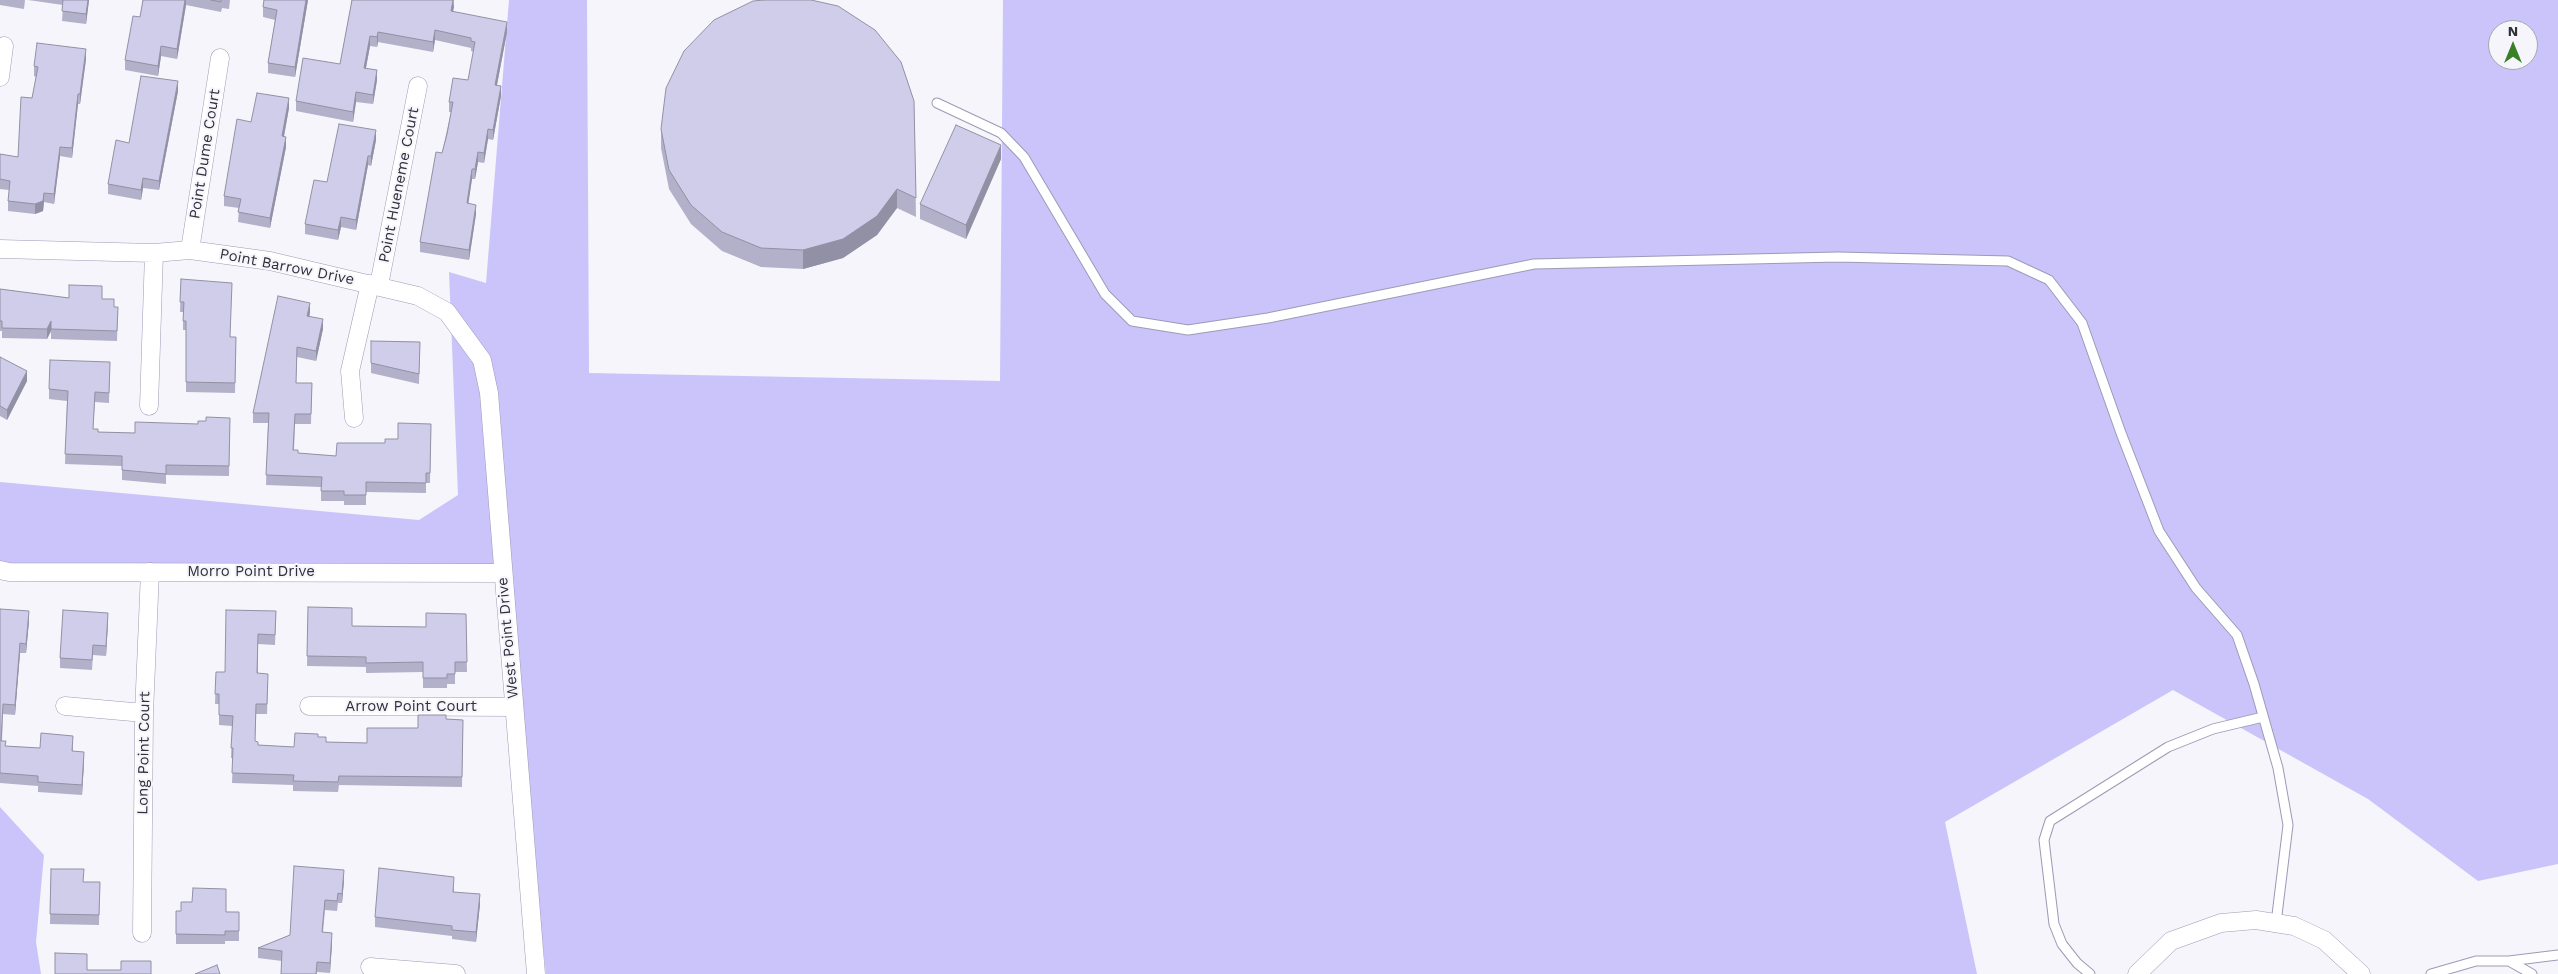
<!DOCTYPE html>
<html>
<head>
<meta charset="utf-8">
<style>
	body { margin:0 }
	#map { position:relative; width:2558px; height:974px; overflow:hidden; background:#f5f5fb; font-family:"Work Sans",sans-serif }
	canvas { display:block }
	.north { position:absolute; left:2488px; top:20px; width:50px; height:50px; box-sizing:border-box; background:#f5f5fb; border:1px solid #a6a6ae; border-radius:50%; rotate:0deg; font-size:14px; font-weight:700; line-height:20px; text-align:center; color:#302f3a }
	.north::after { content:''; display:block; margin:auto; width:18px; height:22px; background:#388127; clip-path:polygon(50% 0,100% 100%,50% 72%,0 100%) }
</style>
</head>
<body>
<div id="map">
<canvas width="2558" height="974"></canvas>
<div class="north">N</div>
</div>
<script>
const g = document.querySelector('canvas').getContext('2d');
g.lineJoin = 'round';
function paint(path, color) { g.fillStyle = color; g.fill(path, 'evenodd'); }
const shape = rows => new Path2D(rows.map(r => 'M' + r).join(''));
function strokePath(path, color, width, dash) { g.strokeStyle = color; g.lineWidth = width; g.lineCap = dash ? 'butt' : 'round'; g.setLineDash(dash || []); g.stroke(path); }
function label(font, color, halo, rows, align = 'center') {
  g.font = font + ' "Work Sans",sans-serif'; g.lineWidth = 4; g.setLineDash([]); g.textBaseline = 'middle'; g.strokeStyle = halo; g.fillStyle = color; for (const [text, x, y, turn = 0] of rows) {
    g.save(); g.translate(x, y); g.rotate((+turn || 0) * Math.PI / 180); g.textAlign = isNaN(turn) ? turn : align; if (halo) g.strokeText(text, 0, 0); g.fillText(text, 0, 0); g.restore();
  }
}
const green = shape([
	[509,0,587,0,589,373,1000,381,1003,0,2558,0,2558,864,2478,881,2368,799,2173,690,1945,822,1977,974,546,974,502,573,0,572,0,482,419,520,458,495,449,272,486,283],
	[2498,30,2528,30,2528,60,2498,60],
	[0,807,44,855,36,942,41,974,0,974]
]);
const service = shape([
	[937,103,1001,133,1024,157,1105,294,1132,321,1188,330,1268,318,1534,264,1838,257,2008,261,2049,280,2082,323,2121,433,2159,531,2196,588,2237,635,2254,684,2278,768,2288,825,2276,923],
	[2509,961,2558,955],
	[2090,974,2077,963,2062,944,2054,924,2044,840,2050,821,2168,747,2213,729,2263,717],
	[2431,974,2476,961,2509,961,2532,974]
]);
const minor = shape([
	[0,77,4,46],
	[0,249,154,253,190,250,270,261,418,296,447,312,482,360,489,393,536,974],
	[190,250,220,58],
	[379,285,418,86],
	[149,406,154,253],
	[354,418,350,371,370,284],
	[0,570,9,572,502,573],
	[65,706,144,713],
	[309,706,514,707],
	[142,933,144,713,150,572],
	[370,967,456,974],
	[2137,974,2171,941,2221,923,2256,920,2294,926,2324,940,2361,974]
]);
const wall = shape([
	[0,0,25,0,24,9,0,5],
	[28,0,89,0,86,24,62,21,63,5],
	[143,0,230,0,229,9,222,8,221,12,186,5,177,59,161,56,158,76,125,70,125,60,140,17],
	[308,0,295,77,268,73,268,63,275,20,263,17,263,7],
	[352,0,454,0,453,11,507,32,497,85,501,96,493,140,488,139,484,163,478,162,475,179,472,179,468,203,476,214,469,260,420,252,420,242,442,153,451,112,449,112,449,102,468,80,474,52,471,51,471,48,435,40,433,52,378,42,377,47,370,46,366,68,377,80,373,104,356,102,353,122,296,111,296,101,340,64],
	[86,59,80,104,78,104,72,158,60,156,54,204,44,202,43,211,35,214,8,211,8,201,9,190,0,189,0,154,18,157,32,98,36,77,34,76,34,66],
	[178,91,159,190,143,188,141,200,108,194,108,184,129,143],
	[914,101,916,217,897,208,877,235,843,258,803,269,761,267,722,251,691,224,669,189,661,148,661,129],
	[289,108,284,137,286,147,270,228,238,222,239,208,224,206,224,196,251,122],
	[376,140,371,166,368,165,356,230,341,227,338,240,305,234,305,224,327,182],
	[1001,159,966,239,920,219,920,204],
	[181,279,231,337,236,337,235,393,186,392,186,330,183,330,183,312,180,312],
	[0,289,69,298,102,299,114,307,118,307,117,341,51,339,51,331,47,339,2,338,2,331,0,331],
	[310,313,309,316,323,329,316,361,297,357,296,383,312,383,311,424,295,424,294,450,298,453,336,456,385,443,398,439,431,424,430,483,426,483,426,493,366,492,366,505,344,505,344,501,321,501,321,487,266,485,268,423,253,423,253,413],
	[371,341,420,342,419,384,371,373],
	[0,357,27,381,7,420,0,416],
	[110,362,109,403,95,402,93,429,98,432,135,433,198,424,206,421,230,418,229,476,166,475,166,484,122,480,122,466,65,464,67,401,49,399,49,389],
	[308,607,352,626,426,627,466,614,467,672,455,672,455,684,447,684,447,688,423,688,423,672,366,673,366,667,307,666],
	[0,609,29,621,26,653,20,653,15,715,3,714,2,741,6,746,40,748,73,746,73,752,84,762,82,795,38,792,38,786,0,783],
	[276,611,275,645,258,644,258,673,268,683,267,714,256,714,255,741,258,745,294,747,318,737,326,742,367,743,418,728,446,719,463,720,462,787,339,785,338,792,293,791,293,785,232,783,233,758,231,758,232,726,219,725,219,704,215,704,216,672,225,672],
	[108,622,106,656,93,655,92,670,60,668,60,658],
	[51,869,83,882,100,882,99,925,50,924],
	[344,880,342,903,338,903,337,911,325,910,323,932,332,943,330,973,317,972,317,974,281,974,282,961,258,958,258,948,290,935],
	[454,887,454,892,480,904,476,942,452,939,452,936,375,927,375,917],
	[176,911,239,912,239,941,225,941,225,944,176,944]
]);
const shadedWall = shape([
	[88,0,89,0,86,24,86,14],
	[185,0,186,0,186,5,177,59,177,49],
	[306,0,308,0,295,77,295,67],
	[453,0,454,7,451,21,451,11],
	[507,22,507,32,495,95,495,85],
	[435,30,435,40,433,52,433,42],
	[378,32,378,42,377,47,377,37],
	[370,36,370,46,364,78,364,68],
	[161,46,161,56,158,76,158,66],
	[86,49,86,59,80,104,80,94],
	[377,70,377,80,373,104,373,95],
	[178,81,178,91,159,190,159,181],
	[501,86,501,96,493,140,493,130],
	[356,92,356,102,353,122,353,112],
	[78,94,78,104,72,158,72,148],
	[289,98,289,108,282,146,282,136],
	[488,129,488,139,484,163,484,153],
	[376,130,376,140,371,166,371,156],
	[286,137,286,147,270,228,270,218],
	[1001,145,1001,159,966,239,966,225],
	[60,147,60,156,54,204,54,194],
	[478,152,478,162,475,179,475,169],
	[368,156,368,165,356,230,356,220],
	[472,169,472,179,467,213,467,203],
	[143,178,143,188,141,200,141,190],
	[897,189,897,208,877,235,843,258,803,269,803,250],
	[44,193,44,202,43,211,35,214,35,204],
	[476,205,476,214,469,260,469,250],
	[341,217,341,227,338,240,338,230],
	[310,303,310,313,307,326,307,316],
	[323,319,323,329,316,361,316,351],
	[51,321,51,331,47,339,47,329],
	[27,371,27,381,7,420,7,410],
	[29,611,29,621,26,653,26,644],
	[108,613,108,622,106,656,106,646],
	[20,643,20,653,15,715,15,705],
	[84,752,84,762,82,795,82,785],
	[344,870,344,880,342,903,342,894],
	[480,894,480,904,476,942,476,932],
	[332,933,332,943,330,973,330,963]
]);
const building = shape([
	[63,0,88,0,86,14,62,11,63,0],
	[143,0,185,0,177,49,161,46,158,66,125,60,133,16,140,17,143,0],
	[211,0,221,0,221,2,211,0],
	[264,0,306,0,295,67,268,63,277,10,263,7,264,0],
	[352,0,453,0,451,11,507,22,495,85,501,86,493,130,488,129,484,153,478,152,475,169,472,169,467,203,476,205,469,250,420,242,436,152,442,153,447,134,453,102,449,102,453,78,468,80,475,42,471,41,471,38,435,30,433,42,378,32,377,37,370,36,364,68,377,70,373,95,356,92,353,112,296,101,303,58,340,64,352,0],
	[764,0,811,0,838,6,875,30,901,62,914,101,916,198,897,189,877,216,843,239,803,250,761,248,722,232,691,205,669,170,661,129,666,88,684,51,714,20,753,1,764,0],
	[37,43,86,49,80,94,78,94,72,148,60,147,54,194,44,193,43,201,35,204,8,201,10,181,0,179,0,154,18,157,21,97,32,98,38,67,34,66,37,43],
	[141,76,178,81,159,181,143,178,141,190,108,184,116,140,129,143,141,76],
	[257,93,289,98,282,136,286,137,270,218,238,212,241,199,224,196,237,119,251,122,257,93],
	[339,124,376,130,371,156,368,156,356,220,341,217,338,230,305,224,314,180,327,182,339,124],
	[956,125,1001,145,966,225,920,204,956,125],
	[181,279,232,283,230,337,236,337,235,383,186,382,186,321,183,321,184,302,180,302,181,279],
	[69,285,102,286,102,299,114,299,114,307,118,307,117,331,51,329,51,321,47,329,2,328,2,321,0,321,0,289,69,298,69,285],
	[278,296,310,303,307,316,323,319,316,351,297,347,296,383,312,383,311,414,295,414,293,450,298,450,298,453,336,456,337,443,385,443,385,439,398,439,398,423,431,424,430,473,426,473,426,483,366,482,366,495,344,495,344,491,321,491,322,477,266,475,269,413,253,413,278,296],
	[371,341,420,342,419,374,371,363,371,341],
	[0,357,27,371,7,410,0,406,0,357],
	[50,360,110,362,109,393,95,392,93,429,98,429,98,432,135,433,135,422,198,424,198,421,206,421,206,417,230,418,229,466,166,465,166,474,122,470,122,456,65,454,68,391,49,389,50,360],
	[308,607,352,608,352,626,426,627,426,613,466,614,467,662,455,662,455,674,447,674,447,678,423,678,423,662,366,663,366,657,307,656,308,607],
	[0,609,29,611,26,644,20,643,15,705,3,704,1,741,6,741,5,746,40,748,41,733,73,736,72,751,84,752,82,785,38,782,38,776,0,773,0,609],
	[63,610,108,613,106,646,93,645,92,660,60,658,63,610],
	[226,610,276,611,275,635,258,634,257,673,268,674,267,704,256,704,255,741,258,742,258,745,294,747,295,733,318,734,318,737,326,737,326,742,367,743,367,728,418,728,418,715,446,715,446,719,463,720,462,777,339,776,338,782,293,781,294,775,232,773,233,748,231,748,233,716,219,715,219,694,215,694,216,672,225,672,226,610],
	[294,866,344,870,342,894,338,893,337,901,325,900,322,932,332,933,330,963,317,962,316,974,281,974,282,951,258,948,290,935,294,866],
	[379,868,454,877,453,892,480,894,476,932,452,930,452,926,375,917,379,868],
	[51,869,84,869,83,882,100,882,99,915,50,914,51,869],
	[193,888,226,889,226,912,239,912,239,931,225,931,225,935,176,934,176,911,181,911,181,902,192,902,193,888],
	[55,953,87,954,87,970,121,970,121,961,151,961,151,974,55,974,55,953],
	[217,965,220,974,195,974,217,965]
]);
const streetNames = [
	["Point Dume Court",205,154,-81],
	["Point Hueneme Court",399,185,-79],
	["Point Barrow Drive",287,267,11],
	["Morro Point Drive",251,572],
	["West Point Drive",508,638,-95],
	["Arrow Point Court",411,707],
	["Long Point Court",144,753,-89]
];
paint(green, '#cac4fa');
strokePath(service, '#9d9ab6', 11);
strokePath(minor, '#9d9ab6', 19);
strokePath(service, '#fff', 9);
strokePath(minor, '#fff', 18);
paint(wall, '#b3b0ca');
paint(shadedWall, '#9290a4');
paint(building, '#d0cdeb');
strokePath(building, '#9290a4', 1);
label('15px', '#302f3a', '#f5f5fb', streetNames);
</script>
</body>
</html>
